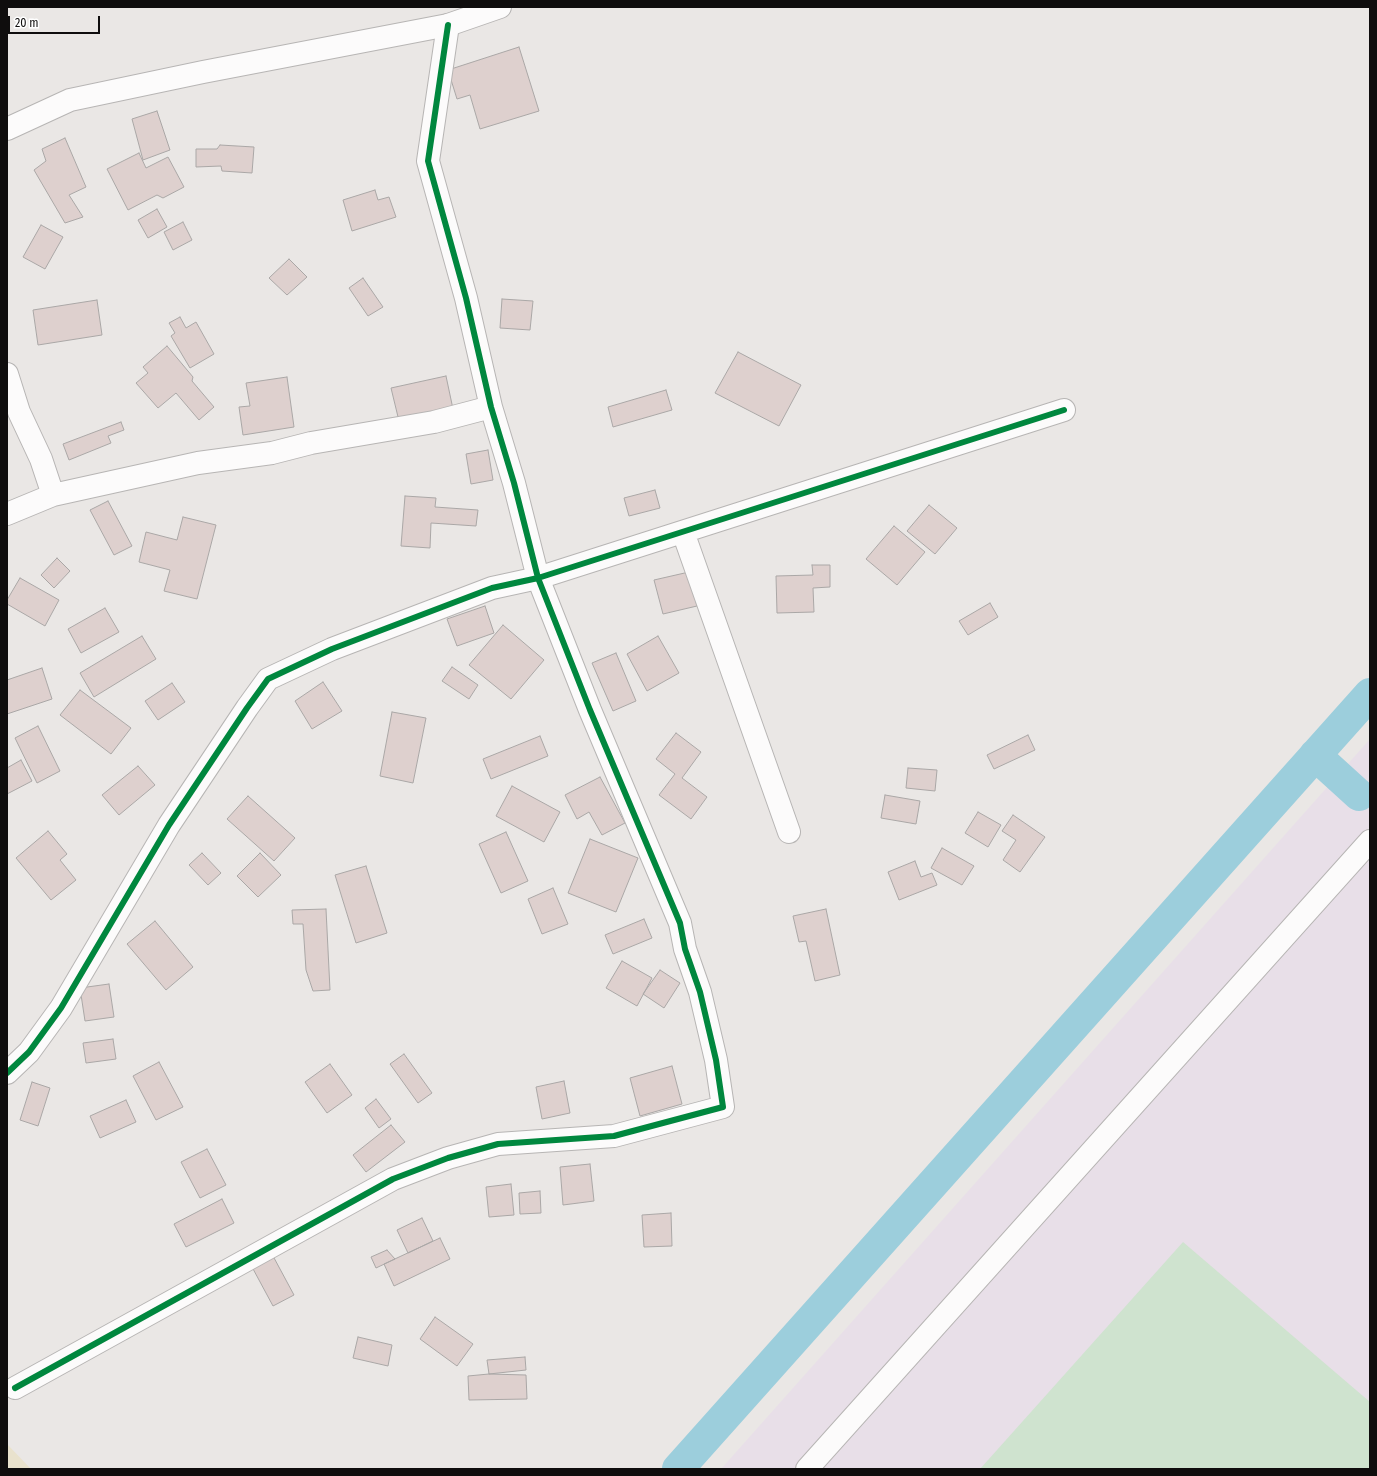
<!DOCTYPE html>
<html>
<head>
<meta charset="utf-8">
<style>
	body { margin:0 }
	#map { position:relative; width:1377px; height:1476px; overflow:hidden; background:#eae7e5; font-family:"Fira Sans Condensed",sans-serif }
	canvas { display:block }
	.frame { position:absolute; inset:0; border:8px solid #0f0d0d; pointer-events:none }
	.scale { position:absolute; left:8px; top:16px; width:92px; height:18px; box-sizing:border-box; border:2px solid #0f0d0d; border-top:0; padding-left:5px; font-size:12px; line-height:14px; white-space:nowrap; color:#0f0d0d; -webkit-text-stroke:3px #fff; paint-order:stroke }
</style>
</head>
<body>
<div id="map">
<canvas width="1377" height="1476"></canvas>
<div class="frame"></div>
<div class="scale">20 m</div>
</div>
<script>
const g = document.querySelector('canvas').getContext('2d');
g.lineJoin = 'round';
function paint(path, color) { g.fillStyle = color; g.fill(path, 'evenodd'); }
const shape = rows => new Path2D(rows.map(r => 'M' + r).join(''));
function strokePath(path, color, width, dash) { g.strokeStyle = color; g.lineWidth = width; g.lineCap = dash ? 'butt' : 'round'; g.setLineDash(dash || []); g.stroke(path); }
const industrial = shape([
	[1370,739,1370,1469,721,1469]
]);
const green = shape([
	[1183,1242,1370,1402,1370,1469,980,1469]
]);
const sand = shape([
	[7,1444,31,1469,7,1469]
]);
const canal = shape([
	[1315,755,1359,795],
	[678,1469,1370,694]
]);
const building = shape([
	[519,47,539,111,480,129,470,95,457,99,448,70,519,47],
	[157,111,170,150,143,160,132,119,157,111],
	[65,138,86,187,69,195,83,217,65,223,34,170,46,161,42,149,65,138],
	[220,145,254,147,252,173,222,171,221,166,196,167,196,149,217,149,220,145],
	[139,153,146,168,168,157,184,187,163,198,157,195,128,210,107,169,139,153],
	[375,190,378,200,389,197,396,217,352,231,343,200,375,190],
	[157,209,167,227,148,238,138,220,157,209],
	[183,222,192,240,173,250,164,232,183,222],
	[41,225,63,237,45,269,23,257,41,225],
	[289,259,307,277,287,295,269,278,289,259],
	[363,278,383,307,368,316,349,288,363,278],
	[502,299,533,301,530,330,500,328,502,299],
	[97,300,102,335,38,345,33,310,97,300],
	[180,317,186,328,196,322,214,354,190,368,171,336,175,333,169,323,180,317],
	[167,346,193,377,192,381,214,407,199,420,176,393,158,408,136,383,148,373,143,367,167,346],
	[738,352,801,385,779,426,715,393,738,352],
	[446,376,453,409,399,421,391,388,446,376],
	[287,377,294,427,243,435,239,407,250,406,246,383,287,377],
	[666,390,672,410,613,427,608,407,666,390],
	[121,422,124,430,108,436,111,443,69,460,63,444,121,422],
	[488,450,493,480,471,484,466,454,488,450],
	[655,490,660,508,629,516,624,498,655,490],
	[405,496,436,498,435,507,478,510,476,526,431,523,430,548,401,546,405,496],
	[108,501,132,546,114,555,90,510,108,501],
	[929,505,957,528,935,554,907,531,929,505],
	[183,517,216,525,197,599,164,591,170,570,139,562,146,532,177,540,183,517],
	[894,526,925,552,897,585,866,559,894,526],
	[57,558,70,571,54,588,41,575,57,558],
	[812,565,830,565,830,587,813,588,814,612,777,613,776,576,813,575,812,565],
	[689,572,697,606,663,614,654,580,689,572],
	[20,578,59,600,45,626,7,604,7,600,20,578],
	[990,603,998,617,968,635,959,621,990,603],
	[485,606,494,633,457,646,447,619,485,606],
	[105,608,119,632,81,653,68,629,105,608],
	[503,625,544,660,511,699,469,665,503,625],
	[142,636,156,659,94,697,80,673,142,636],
	[658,636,679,673,647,691,627,654,658,636],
	[616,653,636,701,613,711,592,663,616,653],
	[452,667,478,685,469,699,442,681,452,667],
	[42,668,52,699,7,714,7,680,42,668],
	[323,682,342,711,312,729,295,701,323,682],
	[172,683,185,702,158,720,145,701,172,683],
	[80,690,131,728,111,754,60,715,80,690],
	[392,712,426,718,413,783,380,776,392,712],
	[38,726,60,771,37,783,15,738,38,726],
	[676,733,701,752,682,778,707,797,691,819,659,795,675,774,656,759,676,733],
	[1028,735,1035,750,994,769,987,755,1028,735],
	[540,736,548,756,491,779,483,759,540,736],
	[21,760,32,781,7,794,7,768,21,760],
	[138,766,155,785,119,815,102,795,138,766],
	[908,768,937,770,935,791,906,788,908,768],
	[600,777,625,823,602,835,589,812,577,819,565,795,600,777],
	[512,786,560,812,544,842,496,816,512,786],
	[885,795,920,801,916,824,881,818,885,795],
	[248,796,295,838,274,861,227,819,248,796],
	[978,812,1001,825,988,847,965,833,978,812],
	[1013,815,1045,837,1020,872,1003,860,1016,840,1002,831,1013,815],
	[48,831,67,854,60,860,76,880,51,900,16,858,48,831],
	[506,832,528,881,501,893,479,844,506,832],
	[590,839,638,858,616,912,568,893,590,839],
	[942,848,974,866,962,885,931,868,942,848],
	[202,853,221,873,208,885,189,865,202,853],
	[260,853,281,875,258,897,237,876,260,853],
	[915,861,921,877,932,873,937,885,899,900,888,872,915,861],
	[366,866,387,933,356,943,335,875,366,866],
	[553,888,568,924,542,934,528,899,553,888],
	[326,909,330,990,313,991,306,970,303,924,293,924,292,910,326,909],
	[826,909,840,975,815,981,806,941,799,942,793,916,826,909],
	[644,919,652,938,613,954,605,935,644,919],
	[155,921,193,967,166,990,127,944,155,921],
	[622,961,652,978,637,1006,606,988,622,961],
	[660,970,680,983,664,1008,643,994,660,970],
	[109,984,114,1017,85,1021,80,988,109,984],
	[113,1039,116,1059,86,1063,83,1043,113,1039],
	[404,1054,432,1093,418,1103,390,1064,404,1054],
	[159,1062,183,1107,156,1120,133,1076,159,1062],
	[330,1064,352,1095,327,1113,305,1082,330,1064],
	[672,1066,682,1104,640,1116,630,1078,672,1066],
	[564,1081,570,1113,542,1119,536,1087,564,1081],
	[32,1082,50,1088,38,1126,20,1120,32,1082],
	[376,1099,391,1119,379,1128,365,1108,376,1099],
	[126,1100,136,1122,100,1138,90,1116,126,1100],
	[391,1125,405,1142,366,1172,353,1155,391,1125],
	[207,1149,226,1185,200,1198,181,1162,207,1149],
	[590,1164,594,1201,563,1205,560,1167,590,1164],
	[511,1184,514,1215,489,1217,486,1187,511,1184],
	[540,1191,541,1213,520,1214,519,1193,540,1191],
	[222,1199,234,1223,186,1247,174,1224,222,1199],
	[671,1213,672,1246,644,1247,642,1215,671,1213],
	[422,1218,433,1241,408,1253,397,1230,422,1218],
	[440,1238,450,1259,394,1286,384,1264,440,1238],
	[387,1250,395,1259,376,1268,371,1257,387,1250],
	[273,1256,294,1295,273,1306,252,1267,273,1256],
	[435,1317,473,1344,457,1366,420,1339,435,1317],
	[358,1337,392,1345,388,1366,353,1358,358,1337],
	[525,1357,526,1370,489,1374,487,1360,525,1357],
	[489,1374,526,1375,527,1399,469,1400,468,1376,489,1374]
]);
const street = shape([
	[7,374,19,412,41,459,53,495],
	[7,514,53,495,198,463,272,453,311,443,434,422,491,407],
	[683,532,789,832],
	[7,1073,29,1052,61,1008,169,825,247,708,268,679,332,649,492,588,538,578,1064,410],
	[15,1388,393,1179,448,1158,498,1144,614,1136,723,1107,716,1060,700,992,685,949,680,923,590,710,538,578,514,483,491,407,466,298,428,161,448,25],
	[807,1469,1370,841]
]);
const secondary = shape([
	[7,129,70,100,203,72,448,25,500,7]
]);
const cycleway = shape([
	[7,1073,29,1052,61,1008,169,825,247,708,268,679,332,649,492,588,538,578,1064,410],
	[15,1388,393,1179,448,1158,498,1144,614,1136,723,1107,716,1060,700,992,685,949,680,923,590,710,538,578,514,483,491,407,466,298,428,161,448,25]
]);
paint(industrial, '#e8dfe8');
paint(green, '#cfe3cf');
paint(sand, '#e9e2cd');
strokePath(canal, '#9ccedc', 32);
paint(building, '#ded0ce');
strokePath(building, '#aaa7a6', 1);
strokePath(street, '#b7b5b4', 24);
strokePath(secondary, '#b7b5b4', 24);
strokePath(street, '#fcfbfb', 22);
strokePath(secondary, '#fcfbfb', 22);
strokePath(cycleway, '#00873e', 6);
</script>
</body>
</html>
